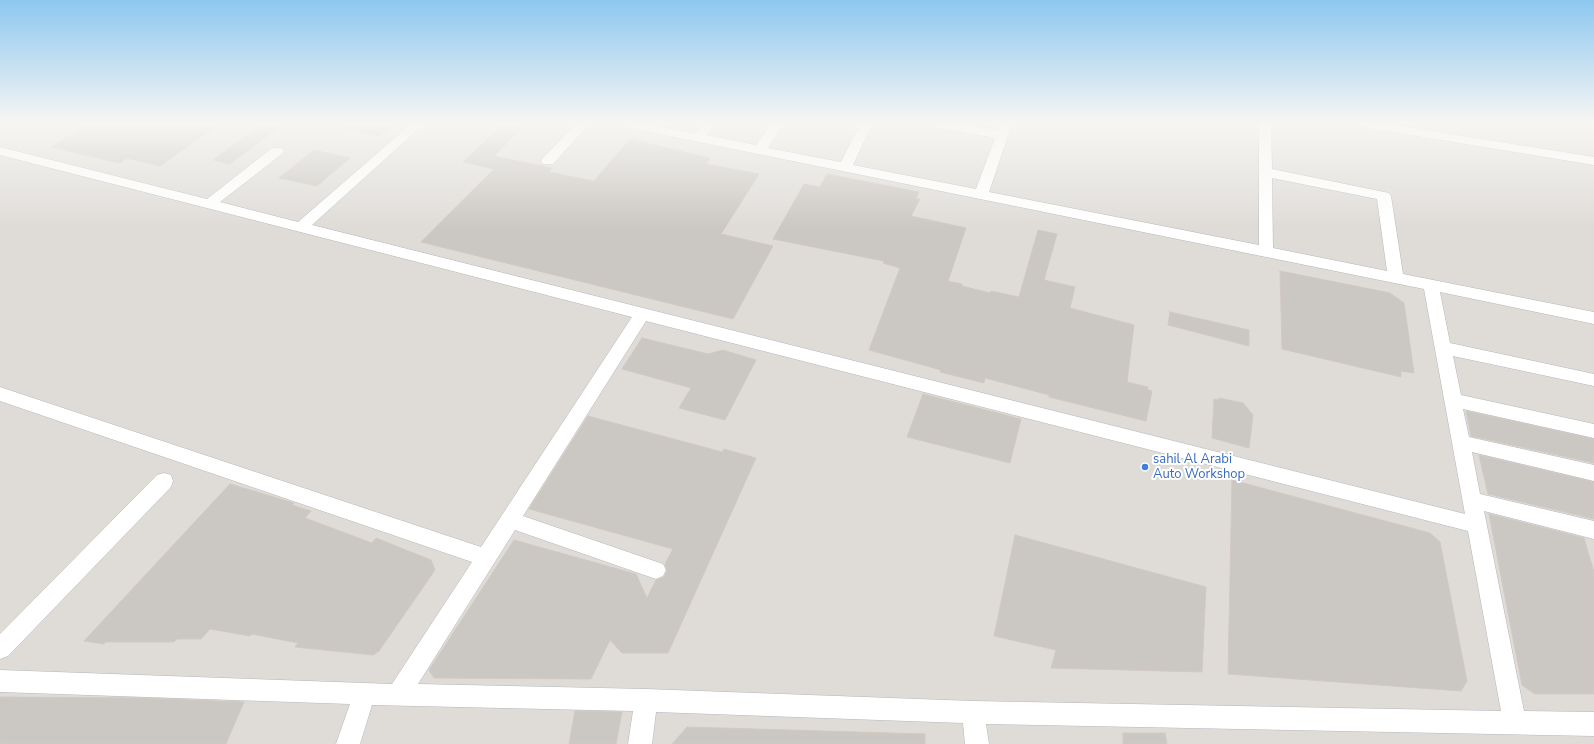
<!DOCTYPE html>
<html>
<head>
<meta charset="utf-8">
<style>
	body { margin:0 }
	canvas { display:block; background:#eeeae4 }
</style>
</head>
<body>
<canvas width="1594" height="744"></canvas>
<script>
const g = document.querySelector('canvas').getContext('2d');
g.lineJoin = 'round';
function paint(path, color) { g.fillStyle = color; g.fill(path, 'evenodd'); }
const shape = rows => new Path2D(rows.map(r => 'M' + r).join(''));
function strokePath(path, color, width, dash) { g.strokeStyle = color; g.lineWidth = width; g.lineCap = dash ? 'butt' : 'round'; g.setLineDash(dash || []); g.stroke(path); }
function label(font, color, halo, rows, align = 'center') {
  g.font = font + ' "Nunito Sans",sans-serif'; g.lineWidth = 4; g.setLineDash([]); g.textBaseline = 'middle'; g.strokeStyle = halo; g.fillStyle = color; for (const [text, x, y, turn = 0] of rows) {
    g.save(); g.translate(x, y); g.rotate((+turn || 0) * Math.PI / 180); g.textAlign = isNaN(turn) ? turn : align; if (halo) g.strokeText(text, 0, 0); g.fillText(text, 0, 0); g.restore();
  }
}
const industrial = shape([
	[0,124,1594,124,1594,744,0,744]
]);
const building = shape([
	[88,124,219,124,160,166,127,158,119,163,51,147,88,124],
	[262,124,283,124,230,164,213,160,262,124],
	[346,124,393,124,379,136,346,129,346,124],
	[503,124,526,124,494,156,552,168,549,172,594,181,630,139,710,158,706,164,759,174,721,234,773,246,733,319,421,242,494,169,463,162,503,124],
	[314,150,350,158,317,186,279,178,314,150],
	[827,174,919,192,916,199,920,199,911,216,966,228,948,281,962,284,962,286,990,293,991,291,1019,297,1038,230,1057,234,1044,280,1075,287,1070,308,1134,325,1127,382,1148,387,1148,390,1152,391,1146,421,1049,397,1049,395,985,378,984,383,940,372,941,370,869,350,900,268,883,263,884,261,773,239,804,184,820,187,827,174],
	[1280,271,1390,293,1404,303,1414,373,1401,371,1401,377,1282,349,1280,271],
	[1170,312,1249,330,1249,346,1168,325,1170,312],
	[642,338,708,354,723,350,756,360,725,420,679,408,691,388,622,369,642,338],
	[923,394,1021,419,1010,463,907,437,923,394],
	[1219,398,1243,403,1253,415,1249,448,1212,438,1214,399,1219,400,1219,398],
	[1466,411,1594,439,1594,463,1471,436,1466,411],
	[588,416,722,452,724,449,756,458,668,653,622,653,610,640,591,679,434,678,429,670,514,540,636,574,647,598,656,580,664,577,667,571,665,564,673,549,529,509,588,416],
	[1479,455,1594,482,1594,519,1488,494,1479,455],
	[1232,480,1430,533,1440,542,1467,681,1461,691,1228,674,1232,480],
	[230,484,294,503,292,505,311,511,305,518,372,543,376,538,431,560,435,570,379,651,373,655,295,647,298,643,252,634,250,636,210,629,201,639,177,639,174,642,105,642,104,644,84,641,230,484],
	[1489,514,1584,538,1594,572,1594,694,1535,694,1522,685,1489,514],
	[1015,535,1206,587,1202,672,1051,668,1056,650,994,636,1015,535],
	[0,697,139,698,244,702,226,744,0,744,0,697],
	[575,711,622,712,616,744,569,744,575,711],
	[687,727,925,734,925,744,672,744,687,727],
	[1123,733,1165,733,1167,744,1123,744,1123,733]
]);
const minor = shape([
	[411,124,424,124,312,225,1465,514,1424,289,630,128,626,127,624,124,647,124,694,133,703,124,715,124,706,135,756,145,771,124,783,124,768,148,841,162,860,124,872,124,853,165,976,189,995,138,940,128,936,127,934,124,959,124,997,130,1000,124,1012,124,989,192,1259,245,1259,124,1271,124,1272,169,1389,193,1391,196,1403,274,1594,312,1594,324,1440,292,1450,343,1594,374,1594,386,1453,356,1461,395,1594,424,1594,438,1463,409,1469,437,1594,465,1594,481,1472,452,1480,494,1594,521,1594,539,1484,511,1524,711,1594,712,1594,736,986,724,989,744,965,744,963,723,656,712,652,744,628,744,633,711,372,705,360,744,336,744,350,704,0,692,0,670,392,684,472,562,0,401,0,387,481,547,632,317,0,155,0,147,207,199,272,148,282,148,284,151,282,154,220,202,298,222,411,124],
	[1272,178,1377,199,1387,271,1273,248,1272,178],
	[646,321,1468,531,1501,711,973,701,646,689,418,684,515,530,656,579,663,576,666,570,663,564,523,516,646,321],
	[576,124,589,124,553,164,543,164,541,161,543,158,576,124],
	[1362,124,1388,124,1594,157,1594,165,1368,128,1364,127,1362,124],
	[164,473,171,475,173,481,171,487,8,656,0,659,0,634,157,475,164,473]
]);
const markers = [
	[1145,467,4,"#3f7fe0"]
];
const shopNames = [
	["sahil Al Arabi",1153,460],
	["Auto Workshop",1153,475]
];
paint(industrial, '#dfdcd8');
paint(building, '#cbc7c3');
strokePath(building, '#d2cac2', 1);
strokePath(minor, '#b4b7ba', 1);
paint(minor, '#fff');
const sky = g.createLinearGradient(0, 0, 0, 228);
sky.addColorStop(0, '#8dc8f0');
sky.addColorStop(0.54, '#f7f6f3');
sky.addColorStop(1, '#f7f6f300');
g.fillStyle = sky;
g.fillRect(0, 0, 1594, 228);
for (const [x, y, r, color] of markers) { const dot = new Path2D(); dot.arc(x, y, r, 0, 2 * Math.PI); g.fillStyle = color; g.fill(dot); strokePath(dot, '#fff', 1.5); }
label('13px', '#366cbe', '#fff', shopNames, 'left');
</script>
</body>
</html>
